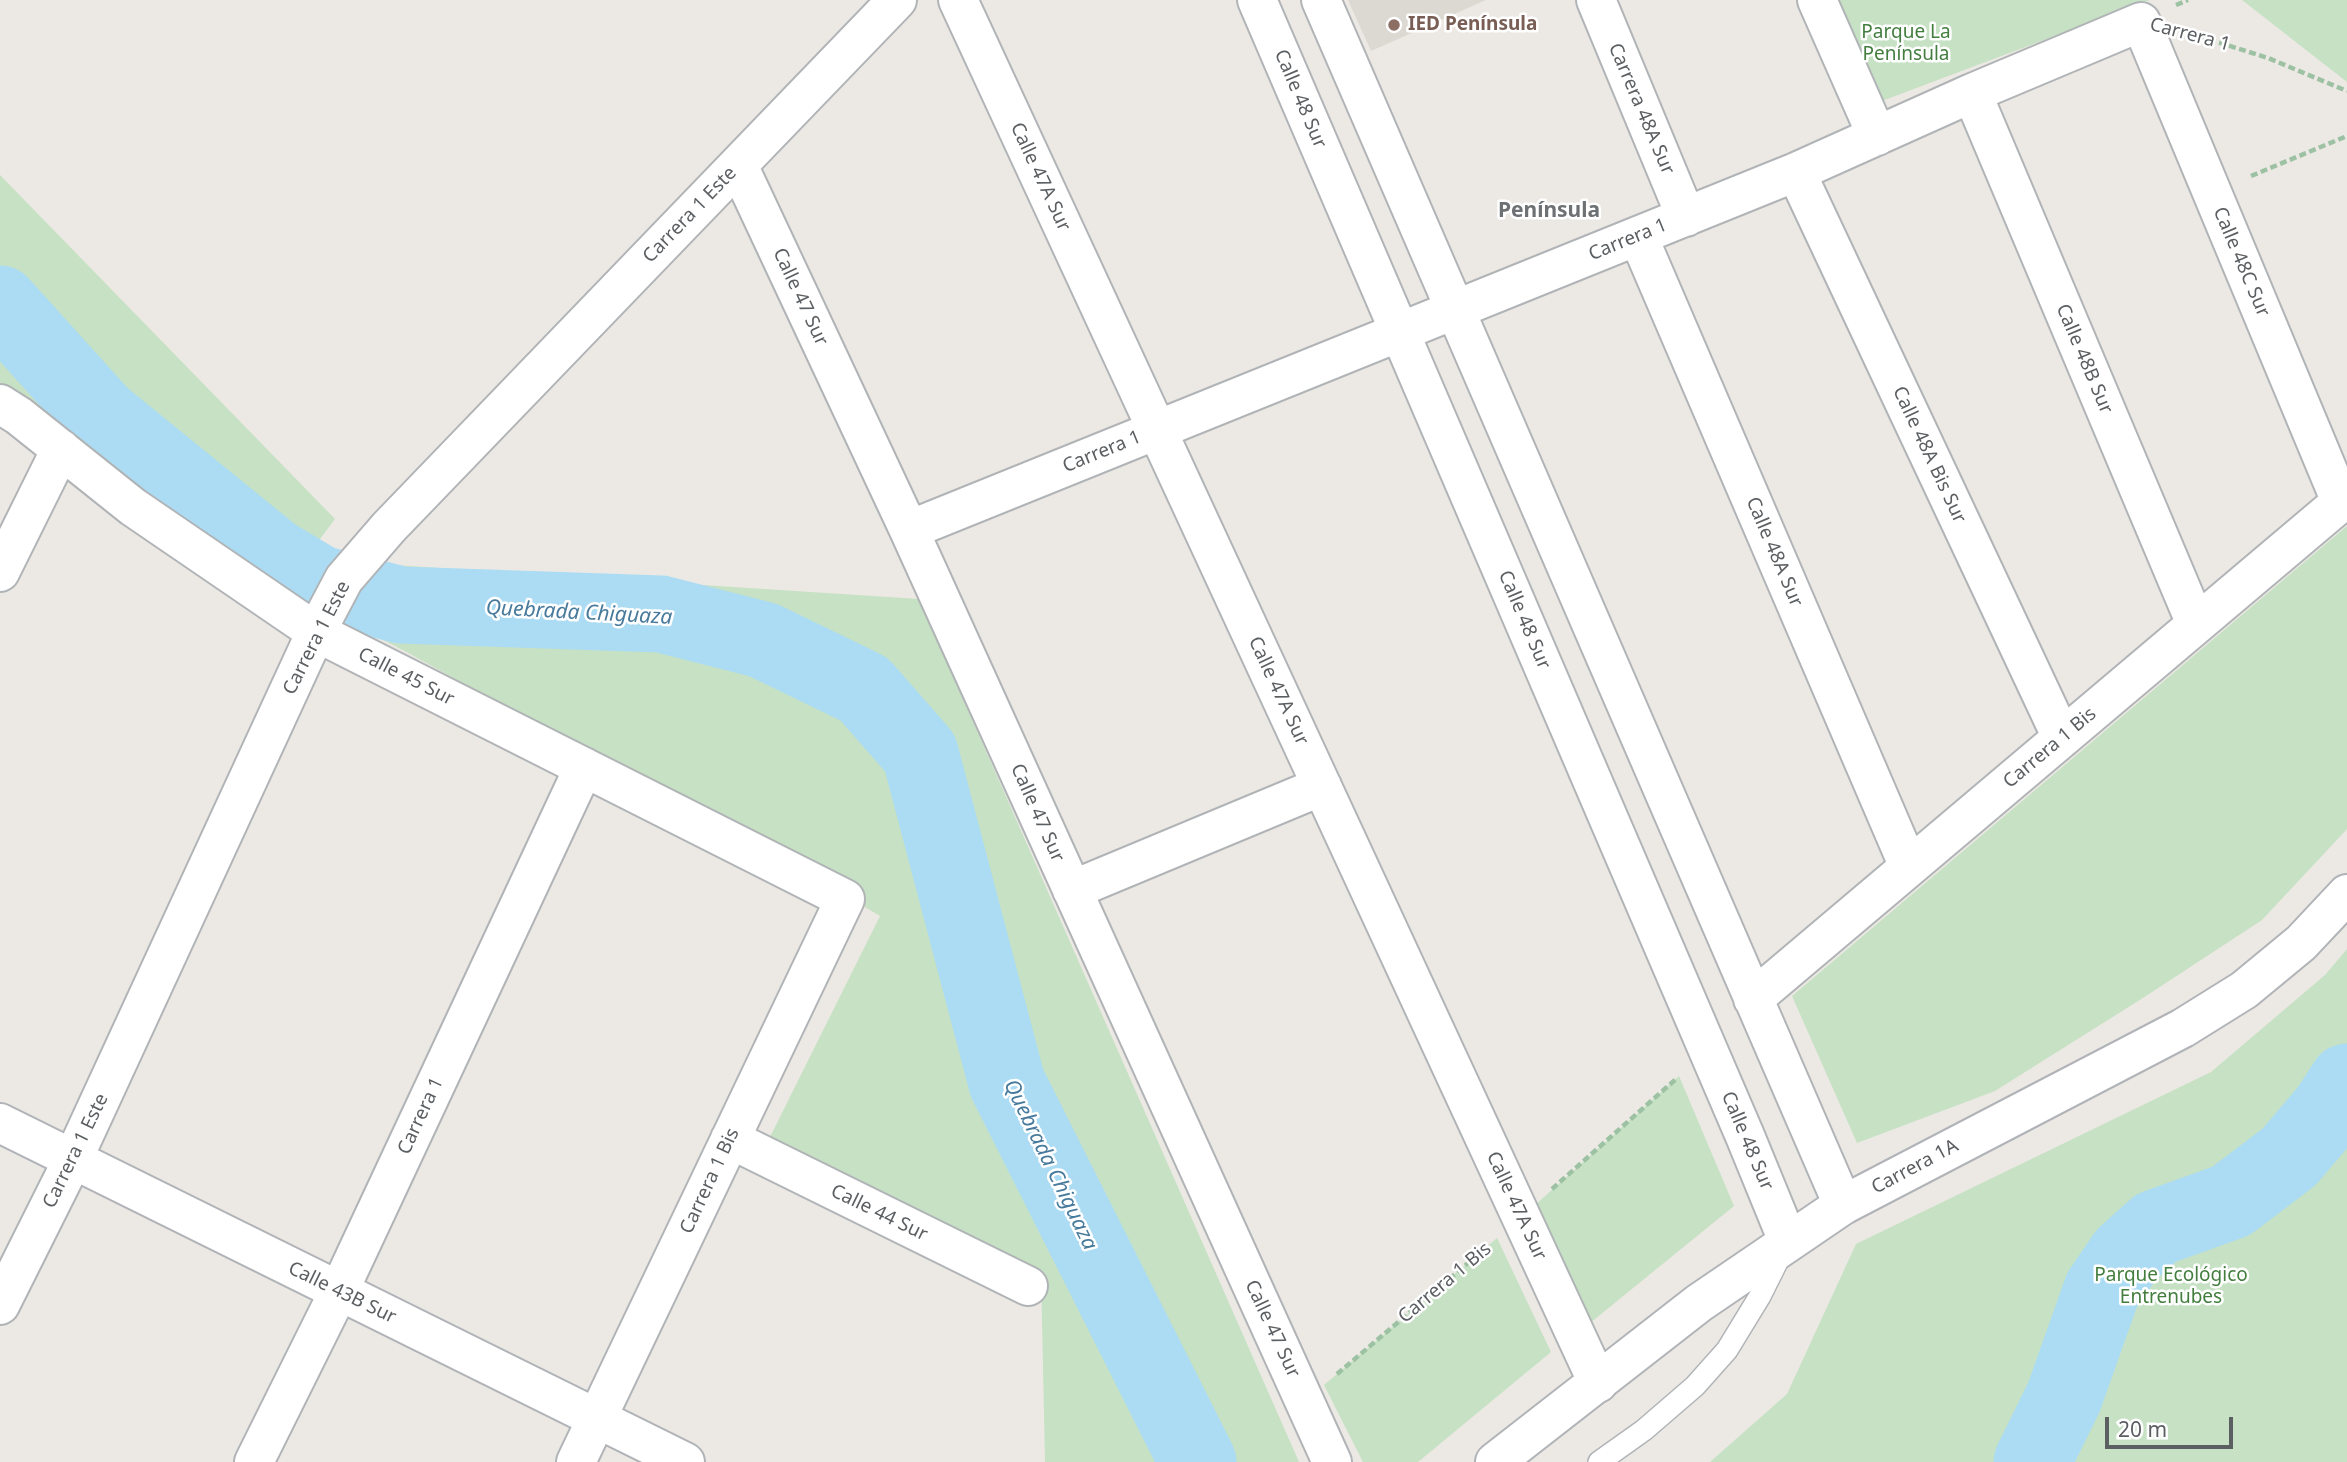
<!DOCTYPE html>
<html>
<head>
<meta charset="utf-8">
<style>
	body { margin:0 }
	#map { position:relative; width:2347px; height:1462px; overflow:hidden; background:#ece9e4; font-family:"Noto Sans",sans-serif }
	canvas { display:block }
	.scale { position:absolute; left:2105px; top:1417px; width:128px; height:32px; box-sizing:border-box; border:4px solid #5c5f62; border-top:0; padding-left:9px; font-size:21px; line-height:24px; white-space:nowrap; color:#5c5f62; -webkit-text-stroke:5px #fff; paint-order:stroke }
</style>
</head>
<body>
<div id="map">
<canvas width="2347" height="1462"></canvas>
<div class="scale">20 m</div>
</div>
<script>
const g = document.querySelector('canvas').getContext('2d');
g.lineJoin = 'round';
function paint(path, color) { g.fillStyle = color; g.fill(path, 'evenodd'); }
const shape = rows => new Path2D(rows.map(r => 'M' + r).join(''));
function strokePath(path, color, width, dash) { g.strokeStyle = color; g.lineWidth = width; g.lineCap = dash ? 'butt' : 'round'; g.setLineDash(dash || []); g.stroke(path); }
function label(font, color, halo, rows, align = 'center') {
  g.font = font + ' "Noto Sans",sans-serif'; g.lineWidth = 5; g.setLineDash([]); g.textBaseline = 'middle'; g.strokeStyle = halo; g.fillStyle = color; for (const [text, x, y, turn = 0] of rows) {
    g.save(); g.translate(x, y); g.rotate((+turn || 0) * Math.PI / 180); g.textAlign = isNaN(turn) ? turn : align; if (halo) g.strokeText(text, 0, 0); g.fillText(text, 0, 0); g.restore();
  }
}
const education = shape([
	[1348,0,1486,0,1371,51]
]);
const green = shape([
	[1836,0,2150,0,1882,101],
	[2242,0,2347,0,2347,82],
	[0,175,335,519,278,595,94,449,0,386],
	[2347,526,2347,829,2262,920,2146,996,1995,1091,1857,1143,1792,996],
	[393,565,919,599,1299,1462,1045,1462,1041,1273,770,1137,880,916,794,865,410,654,353,624,335,624],
	[2347,949,2347,1462,1710,1462,1787,1394,1856,1244,2211,1072,2325,975],
	[1679,1076,1734,1206,1590,1323,1534,1206],
	[1497,1238,1551,1352,1418,1462,1363,1462,1324,1385]
]);
const river = shape([
	[0,304,102,417,273,556,320,584,401,605,661,614,763,640,864,689,920,753,1007,1083,1198,1462],
	[2032,1462,2064,1397,2102,1290,2126,1255,2156,1228,2231,1201,2289,1157,2329,1110,2347,1082]
]);
const path = shape([
	[2176,5,2188,0],
	[2189,33,2268,58,2347,91],
	[2251,176,2347,136],
	[1552,1189,1676,1079],
	[1337,1374,1488,1246]
]);
const lane = shape([
	[1599,1462,1644,1430,1695,1386,1727,1350,1760,1296,1781,1254]
]);
const street = shape([
	[958,0,1598,1383],
	[1257,0,1745,1136,1788,1241],
	[1321,0,1843,1205],
	[1596,0,1686,217],
	[1817,0,1877,136],
	[1972,93,2196,624],
	[738,165,909,530,1332,1462],
	[1796,172,2062,738],
	[1638,236,1909,867],
	[0,404,19,416,133,507,316,632,845,899,576,1462],
	[909,530,1796,172,1972,93,2141,22,2341,502],
	[0,572,61,449],
	[1072,890,1322,786],
	[1753,999,2347,497],
	[730,1139,1028,1286],
	[0,1305,73,1159,316,632,344,579,389,527,897,0],
	[254,1462,339,1291,584,767]
]);
const secondary = shape([
	[0,1123,685,1462],
	[1495,1462,1699,1303,1843,1205,2183,1028,2244,990,2301,943,2347,894]
]);
const markers = [
	[1394,25,7,"#8d6e63"]
];
const educationNames = [
	["IED Península",1408,25]
];
const parkNames = [
	["Parque La",1906,33],
	["Península",1906,55],
	["Parque Ecológico",2171,1276],
	["Entrenubes",2171,1298]
];
const streetNames = [
	["Carrera 1",2190,35,15],
	["Calle 48 Sur",1300,99,67],
	["Carrera 48A Sur",1641,109,67],
	["Calle 47A Sur",1040,177,65],
	["Carrera 1 Este",690,215,-46],
	["Carrera 1",1628,240,-22],
	["Calle 48C Sur",2241,262,67],
	["Calle 47 Sur",800,297,65],
	["Calle 48B Sur",2084,359,67],
	["Carrera 1",1102,452,-22],
	["Calle 48A Bis Sur",1929,455,65],
	["Calle 48A Sur",1774,552,67],
	["Calle 48 Sur",1524,620,67],
	["Carrera 1 Este",317,638,-63],
	["Calle 45 Sur",406,677,27],
	["Calle 47A Sur",1278,691,65],
	["Carrera 1 Bis",2050,748,-40],
	["Calle 47 Sur",1037,813,66],
	["Carrera 1",421,1116,-65],
	["Calle 48 Sur",1747,1141,67],
	["Carrera 1 Este",76,1151,-64],
	["Carrera 1A",1915,1167,-28],
	["Carrera 1 Bis",710,1181,-65],
	["Calle 47A Sur",1516,1206,65],
	["Calle 44 Sur",879,1213,26],
	["Carrera 1 Bis",1445,1283,-40],
	["Calle 43B Sur",342,1293,26],
	["Calle 47 Sur",1272,1329,65]
];
const neighbourhoodNames = [
	["Península",1549,211]
];
const waterNames = [
	["Quebrada Chiguaza",579,613,3],
	["Quebrada Chiguaza",1050,1165,64]
];
paint(education, '#dcd8d2');
paint(green, '#c6e1c3');
strokePath(river, '#acdcf4', 77);
strokePath(lane, '#b1b4b7', 24);
strokePath(street, '#b1b4b7', 42);
strokePath(secondary, '#b0b3b7', 42);
strokePath(path, '#9dc1a3', 4.5, [7, 3.5]);
strokePath(lane, '#fff', 21);
strokePath(street, '#fff', 38);
strokePath(secondary, '#fff', 38);
for (const [x, y, r, color] of markers) { const dot = new Path2D(); dot.arc(x, y, r, 0, 2 * Math.PI); g.fillStyle = color; g.fill(dot); strokePath(dot, '#fff', 2.5); }
label('bold 19px', '#785e54', '#fff', educationNames, 'left');
label('19px', '#437e3f', '#fff', parkNames);
label('19px', '#5c5f62', '#fff', streetNames);
label('bold 21px', '#6d7174', '#fff', neighbourhoodNames);
label('italic 21px', '#487a9c', '#fff', waterNames);
</script>
</body>
</html>
